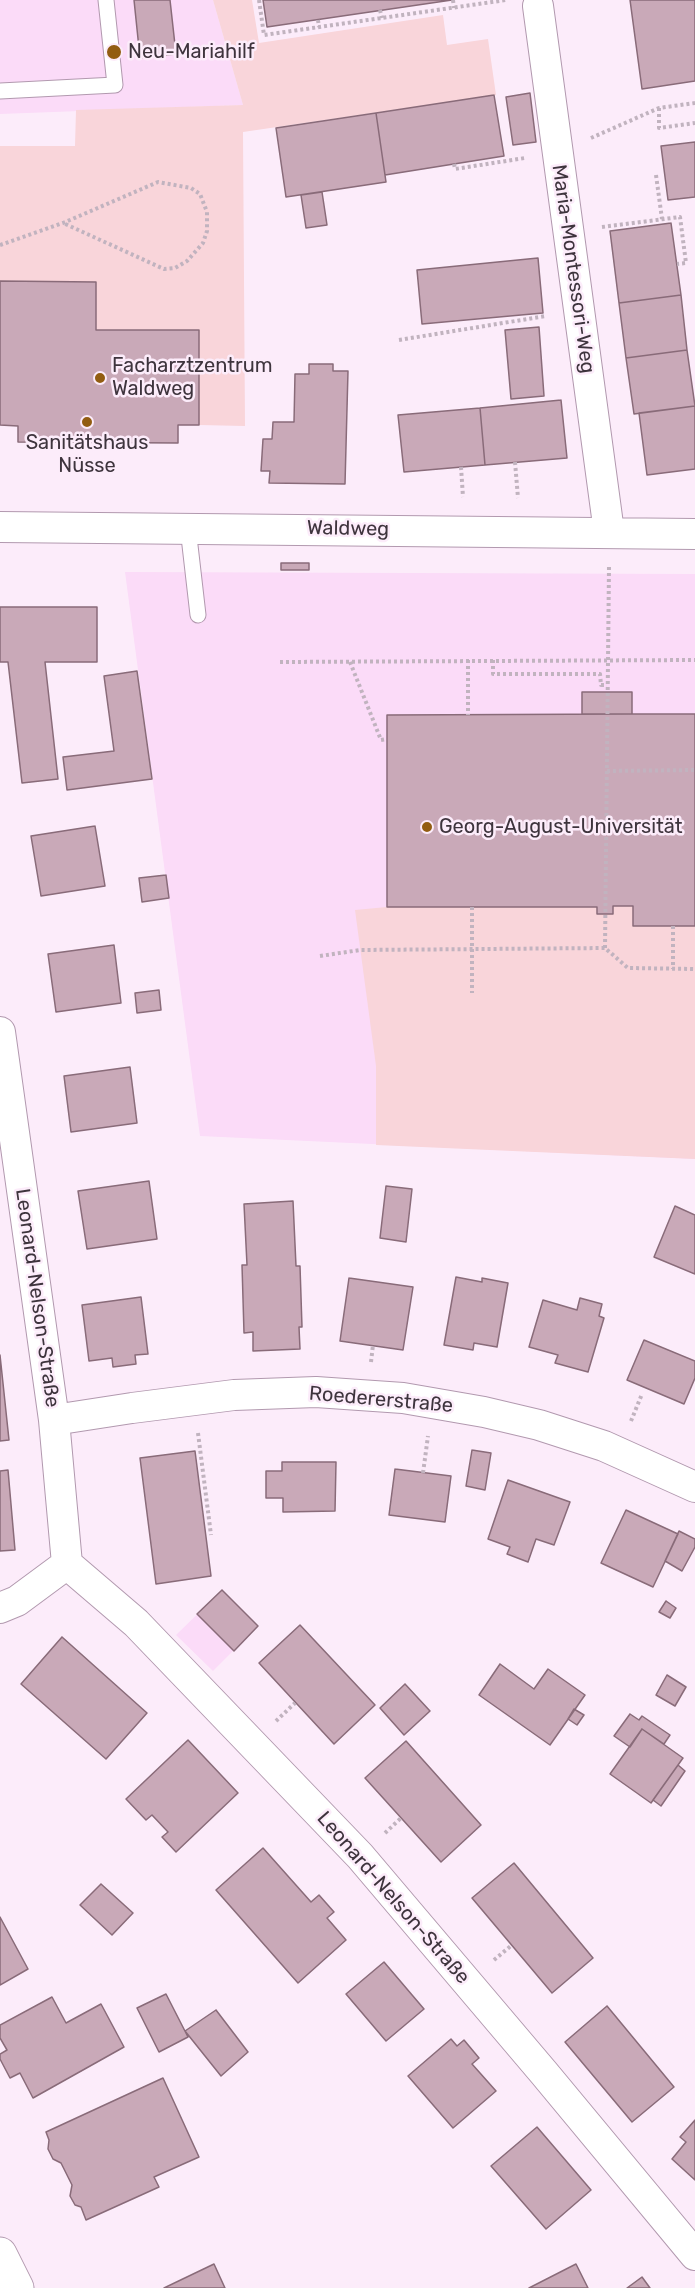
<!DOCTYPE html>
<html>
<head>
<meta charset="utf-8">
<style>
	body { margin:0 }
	canvas { display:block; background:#fcecfa }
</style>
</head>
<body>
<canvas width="695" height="2288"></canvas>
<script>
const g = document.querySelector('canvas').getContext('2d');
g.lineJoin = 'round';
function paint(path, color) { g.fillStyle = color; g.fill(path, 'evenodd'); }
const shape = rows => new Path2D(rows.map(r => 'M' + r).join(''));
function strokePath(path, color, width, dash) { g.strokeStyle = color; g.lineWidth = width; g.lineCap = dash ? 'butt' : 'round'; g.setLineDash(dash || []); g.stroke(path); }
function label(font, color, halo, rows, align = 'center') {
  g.font = font + ' Rubik,sans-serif'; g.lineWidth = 5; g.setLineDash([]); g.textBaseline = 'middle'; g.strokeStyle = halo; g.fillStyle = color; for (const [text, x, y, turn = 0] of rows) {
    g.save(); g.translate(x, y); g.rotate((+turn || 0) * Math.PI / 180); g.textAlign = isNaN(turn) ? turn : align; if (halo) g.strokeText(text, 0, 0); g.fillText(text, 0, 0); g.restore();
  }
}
const built = shape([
	[0,0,213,0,243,105,0,114],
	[125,572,695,574,695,1159,200,1136],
	[222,1590,258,1626,213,1671,176,1635]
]);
const green = shape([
	[213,0,252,0,259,43,443,15,447,45,488,39,496,95,243,132,245,426,199,425,199,330,96,330,95,282,0,281,0,146,75,146,76,110,243,105],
	[633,906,634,926,695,926,695,1159,376,1145,376,1066,355,910,387,907]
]);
const building = shape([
	[134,0,170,0,176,54,140,58,134,0],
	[263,0,452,0,267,27,263,0],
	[630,0,695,0,695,81,642,89,630,0],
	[530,93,536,142,513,145,506,97,530,93],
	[494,95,504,156,385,175,376,113,494,95],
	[376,113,386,182,286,197,276,128,376,113],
	[695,142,695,197,668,200,661,146,695,142],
	[322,192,327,225,306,228,301,195,322,192],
	[671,223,681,295,619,303,610,231,671,223],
	[538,258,543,313,422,324,417,270,538,258],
	[0,281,96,282,96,330,199,330,199,425,178,425,178,443,18,442,18,426,0,425,0,281],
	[681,295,687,350,626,358,619,303,681,295],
	[539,327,544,396,511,399,505,330,539,327],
	[687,350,695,406,634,414,626,358,687,350],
	[309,364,333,364,333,371,348,371,345,484,269,483,270,471,261,471,263,439,272,439,273,422,294,422,295,374,309,374,309,364],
	[561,400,567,458,485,465,480,408,561,400],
	[695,406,695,469,647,475,639,413,695,406],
	[480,408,485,465,404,472,398,415,480,408],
	[281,563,309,563,309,570,281,570,281,563],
	[0,607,97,607,97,662,45,662,58,779,22,783,8,662,0,662,0,607],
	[137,671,152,779,67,790,63,757,114,751,104,676,137,671],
	[582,692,632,692,632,714,582,714,582,692],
	[632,714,695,714,695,926,633,926,633,906,613,906,613,914,597,914,597,907,387,907,387,715,632,714],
	[95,826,105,886,41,896,31,836,95,826],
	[166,875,169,898,142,902,139,878,166,875],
	[114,945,121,1003,56,1012,48,954,114,945],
	[159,990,161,1010,137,1013,135,993,159,990],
	[130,1067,137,1123,71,1132,64,1076,130,1067],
	[149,1181,157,1239,87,1249,78,1191,149,1181],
	[386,1186,412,1189,406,1242,380,1238,386,1186],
	[293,1201,296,1266,300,1266,302,1327,299,1327,300,1349,253,1351,253,1332,244,1333,242,1265,247,1265,244,1204,293,1201],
	[675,1206,695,1215,695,1274,654,1257,675,1206],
	[456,1277,482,1282,482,1278,508,1283,497,1347,474,1343,473,1350,444,1345,456,1277],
	[349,1278,413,1287,403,1350,340,1341,349,1278],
	[141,1297,148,1354,135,1355,136,1364,113,1367,112,1358,89,1361,82,1305,141,1297],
	[580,1298,602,1304,599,1316,604,1318,588,1372,555,1363,558,1355,529,1347,543,1300,577,1310,580,1298],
	[644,1340,695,1361,695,1378,684,1404,627,1380,644,1340],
	[0,1355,9,1440,0,1441,0,1355],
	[472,1450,491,1453,485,1490,466,1486,472,1450],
	[195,1451,211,1576,156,1584,140,1458,195,1451],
	[282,1462,336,1462,335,1511,283,1512,283,1498,266,1498,266,1471,282,1471,282,1462],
	[395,1469,451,1476,445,1522,389,1515,395,1469],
	[8,1470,15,1550,0,1551,0,1471,8,1470],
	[508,1480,570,1502,554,1545,536,1539,528,1562,507,1554,510,1547,488,1539,508,1480],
	[626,1510,678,1534,653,1587,601,1563,626,1510],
	[679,1531,695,1539,695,1547,682,1571,665,1561,679,1531],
	[222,1590,258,1626,234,1651,197,1614,222,1590],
	[666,1601,676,1608,670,1618,659,1612,666,1601],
	[300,1625,375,1705,334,1744,259,1663,300,1625],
	[62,1637,147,1713,106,1759,21,1684,62,1637],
	[500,1664,534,1689,548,1669,585,1695,550,1745,479,1695,500,1664],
	[667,1675,686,1687,675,1706,656,1695,667,1675],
	[405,1684,430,1711,404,1735,380,1708,405,1684],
	[574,1709,584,1715,577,1725,568,1719,574,1709],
	[630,1714,639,1720,642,1716,670,1735,664,1744,642,1729,630,1747,614,1736,630,1714],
	[642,1729,683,1758,651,1803,610,1774,642,1729],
	[188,1740,238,1793,176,1852,162,1837,168,1832,152,1815,146,1820,126,1799,188,1740],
	[406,1741,481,1825,441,1862,365,1778,406,1741],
	[678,1765,685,1771,661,1806,653,1800,678,1765],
	[263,1848,311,1902,319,1895,334,1912,327,1918,346,1940,298,1983,216,1890,263,1848],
	[514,1863,593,1958,552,1993,472,1898,514,1863],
	[101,1884,133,1913,112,1935,80,1905,101,1884],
	[0,1917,28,1969,0,1985,0,1917],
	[384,1962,424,2009,386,2041,346,1994,384,1962],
	[166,1994,188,2037,159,2052,137,2008,166,1994],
	[52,1997,66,2023,101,2004,124,2047,33,2098,20,2073,10,2078,0,2059,0,2054,7,2050,0,2038,0,2025,52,1997],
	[607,2006,674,2087,632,2122,565,2042,607,2006],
	[216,2010,248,2052,221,2076,185,2031,216,2010],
	[451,2039,457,2046,464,2040,479,2058,472,2064,496,2091,453,2128,408,2076,451,2039],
	[163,2078,199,2157,154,2177,159,2187,86,2220,81,2207,75,2205,70,2196,72,2185,61,2163,53,2159,48,2149,49,2140,46,2132,163,2078],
	[695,2120,695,2180,672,2159,686,2142,680,2137,695,2120],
	[537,2127,591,2190,546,2229,491,2166,537,2127],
	[214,2264,225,2288,164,2288,214,2264],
	[576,2264,588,2288,529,2288,576,2264],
	[642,2277,650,2288,627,2288,642,2277]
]);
const path = shape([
	[259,0,264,35,506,0],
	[453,0,454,8],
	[380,10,382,18],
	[318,20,319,27],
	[659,108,659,128,695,123],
	[591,138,659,108,695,103],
	[454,164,455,169,525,158],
	[656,175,662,219],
	[602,227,680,217,686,263,677,264],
	[0,245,63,223,158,182,191,188,200,194,207,212,207,231,203,243,187,261,175,268,164,269,63,223],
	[399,340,546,316],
	[515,462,518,498],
	[461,467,463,497],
	[468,660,468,715],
	[493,660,493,674,600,674,601,685,607,685],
	[280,662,695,660],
	[350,662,381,740,387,739],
	[607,771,695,770],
	[472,907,472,993],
	[673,926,673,969],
	[605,948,609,566],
	[320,956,360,950,605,948,628,968,695,969],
	[371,1362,373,1345],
	[631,1421,642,1394],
	[198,1433,211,1535],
	[423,1473,428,1436],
	[276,1721,295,1703],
	[385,1833,401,1818],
	[494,1960,512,1945]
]);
const lane = shape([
	[0,91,115,85,106,0],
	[188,528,198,615]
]);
const street = shape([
	[538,6,609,532],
	[0,527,695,534],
	[0,1032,54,1420,67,1564,136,1623,360,1856,544,2073,695,2255],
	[54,1420,132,1408,234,1395,316,1392,403,1398,484,1412,539,1425,604,1446,695,1487],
	[0,1608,17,1601,67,1564]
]);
const secondary = shape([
	[0,2254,17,2288]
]);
const markers = [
	[114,52,8,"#925d11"],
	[100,378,6,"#925d11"],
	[87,422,6,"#925d11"],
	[427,827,6,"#925d11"]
];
const poiNames = [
	["Neu-Mariahilf",128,52],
	["Facharztzentrum",112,366],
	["Waldweg",112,389],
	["Sanitätshaus",87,443,"center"],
	["Nüsse",87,466,"center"],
	["Georg-August-Universität",439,827]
];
const streetNames = [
	["Maria-Montessori-Weg",573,269,82],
	["Waldweg",348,529,1],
	["Leonard-Nelson-Straße",37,1298,82],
	["Roedererstraße",381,1400,5],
	["Leonard-Nelson-Straße",393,1898,49]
];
paint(built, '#fbdbf8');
paint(green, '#f9d5da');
paint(building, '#c9a9b8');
strokePath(building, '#896b79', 1.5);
strokePath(lane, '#b299af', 17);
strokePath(street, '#b299af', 32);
strokePath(secondary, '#b299af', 35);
strokePath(path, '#c1b3bf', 4, [3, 3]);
strokePath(lane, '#fff', 15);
strokePath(street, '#fff', 30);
strokePath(secondary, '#fff', 33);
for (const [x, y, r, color] of markers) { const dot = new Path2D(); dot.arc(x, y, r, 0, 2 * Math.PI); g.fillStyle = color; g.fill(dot); strokePath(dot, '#fcecfa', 2); }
label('20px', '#3e343d', '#fcecfa', poiNames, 'left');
label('20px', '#3e343d', '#fcecfa', streetNames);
</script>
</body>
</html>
